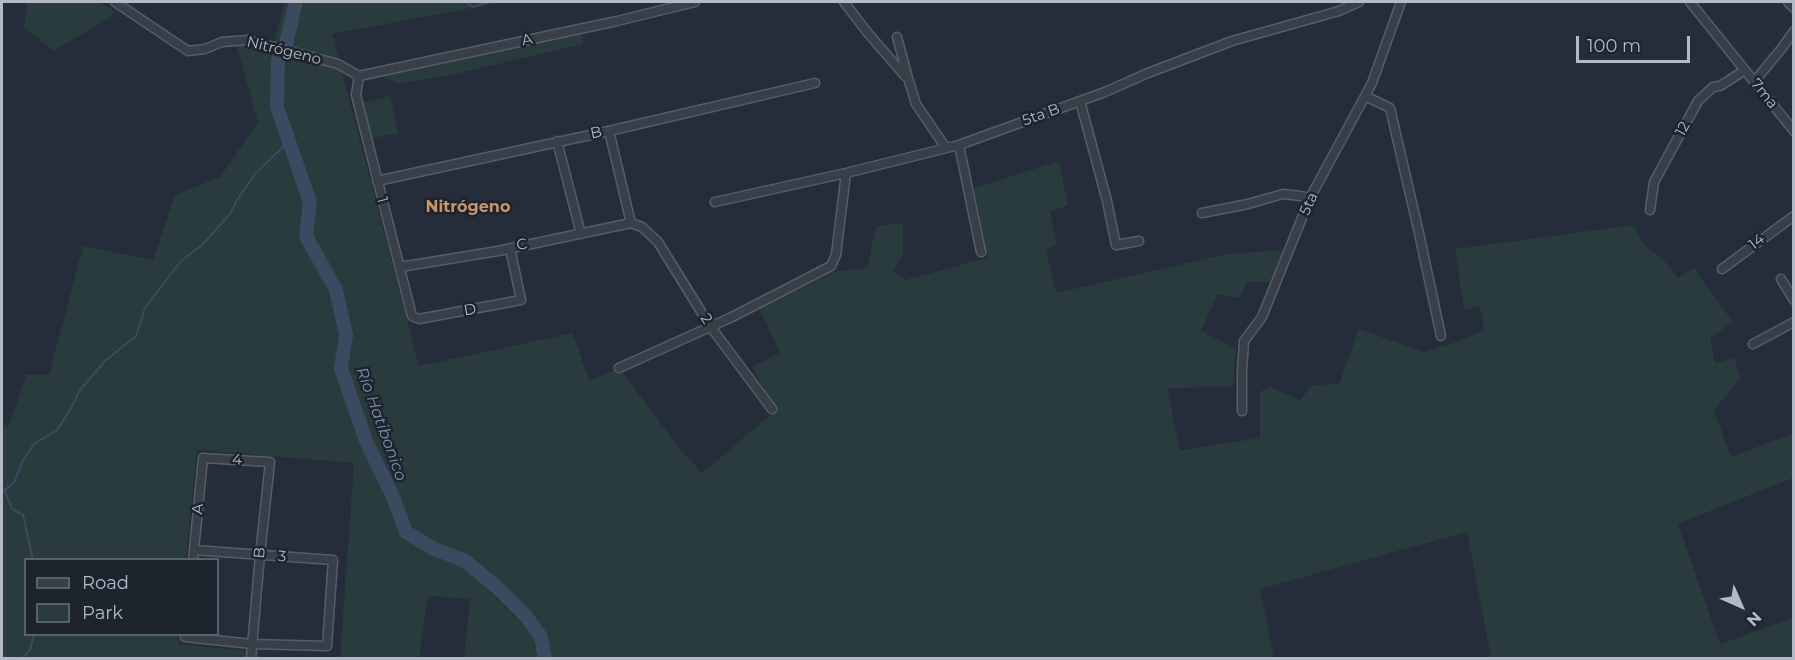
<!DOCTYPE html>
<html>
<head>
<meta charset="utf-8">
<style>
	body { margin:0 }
	#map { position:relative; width:1795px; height:660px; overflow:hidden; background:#242d39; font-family:Montserrat,sans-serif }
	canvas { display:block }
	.frame { position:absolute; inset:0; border:3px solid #b3bac5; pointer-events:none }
	.legend { position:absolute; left:24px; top:558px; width:195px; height:78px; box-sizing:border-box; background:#1d242e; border:2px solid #59606a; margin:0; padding:8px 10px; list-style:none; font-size:18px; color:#b3bac5 }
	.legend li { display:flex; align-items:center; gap:12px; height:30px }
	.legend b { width:30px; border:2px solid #59606a }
	.north { position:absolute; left:1711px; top:576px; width:60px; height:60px; -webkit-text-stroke:4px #1d242e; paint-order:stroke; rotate:135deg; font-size:16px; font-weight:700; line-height:24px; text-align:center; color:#b3bac5 }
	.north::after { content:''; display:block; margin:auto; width:21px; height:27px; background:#b3bac5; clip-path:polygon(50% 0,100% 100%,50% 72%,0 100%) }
	.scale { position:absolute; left:1576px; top:36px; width:114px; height:27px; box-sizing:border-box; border:3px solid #b3bac5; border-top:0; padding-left:8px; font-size:18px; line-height:21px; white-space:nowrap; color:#b3bac5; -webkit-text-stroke:4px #1d242e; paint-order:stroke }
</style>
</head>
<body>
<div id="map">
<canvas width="1795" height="660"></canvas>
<div class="frame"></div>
<ul class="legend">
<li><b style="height:8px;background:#383f49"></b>Road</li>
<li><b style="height:16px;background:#293b3c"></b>Park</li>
</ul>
<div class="north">N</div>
<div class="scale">100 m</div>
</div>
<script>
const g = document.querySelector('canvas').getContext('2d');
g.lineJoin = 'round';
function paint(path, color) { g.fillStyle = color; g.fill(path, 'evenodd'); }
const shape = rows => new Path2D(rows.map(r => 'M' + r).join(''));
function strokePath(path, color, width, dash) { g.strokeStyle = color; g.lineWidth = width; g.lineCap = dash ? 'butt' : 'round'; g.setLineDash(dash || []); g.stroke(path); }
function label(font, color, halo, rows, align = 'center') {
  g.font = font + ' Montserrat,sans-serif'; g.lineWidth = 5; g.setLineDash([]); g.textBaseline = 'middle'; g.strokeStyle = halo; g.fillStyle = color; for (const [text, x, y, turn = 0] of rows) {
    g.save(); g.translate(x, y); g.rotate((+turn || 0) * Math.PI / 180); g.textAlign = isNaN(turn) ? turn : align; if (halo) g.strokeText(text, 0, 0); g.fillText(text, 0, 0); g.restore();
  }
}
const green = shape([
	[27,2,99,2,114,11,110,18,53,51,24,27],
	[285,2,504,2,332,34,419,366,573,333,589,381,619,368,681,450,702,473,776,410,752,367,780,352,759,309,837,271,867,268,876,226,903,223,903,254,894,271,905,280,987,258,974,188,1059,161,1068,205,1050,212,1057,244,1046,251,1056,293,1227,254,1283,250,1270,282,1247,282,1239,298,1218,294,1201,331,1236,348,1233,387,1167,388,1180,450,1260,438,1260,392,1270,387,1300,400,1312,385,1339,384,1359,329,1424,352,1451,344,1484,330,1480,306,1464,310,1455,249,1634,225,1643,244,1662,258,1678,278,1694,268,1733,322,1710,338,1715,363,1734,358,1741,378,1714,410,1731,457,1792,434,1793,439,1793,478,1678,524,1720,644,1793,618,1793,658,1491,658,1467,532,1260,589,1274,658,464,658,470,599,428,596,419,658,340,658,354,463,197,450,186,559,26,560,26,634,179,635,178,644,259,652,258,658,2,658,2,424,9,426,26,375,49,375,83,246,153,260,175,195,220,177,258,122,236,44,272,51],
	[582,32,583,44,455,74,399,84,383,77],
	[390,96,398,133,369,139,361,103]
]);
const stream = shape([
	[466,2,473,7,489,2],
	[4,489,12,509,23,515,33,560],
	[2,492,14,483,22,462,34,444,57,430,70,410,80,390,105,361,136,336,145,308,181,261,202,245,230,214,237,200,255,174,289,141],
	[22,658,30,650,34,634]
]);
const river = shape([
	[296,2,285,48,278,60,277,107,310,202,306,236,336,290,346,335,341,368,366,441,394,499,406,532,432,548,465,561,498,588,526,616,541,637,545,658]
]);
const minor = shape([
	[115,2,188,51,205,49,222,42,248,40,338,64,359,76],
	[844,2,867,32,905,76],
	[1690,2,1794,131],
	[1788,2,1794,8],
	[897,37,908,78,916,104,946,148],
	[359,76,356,95,412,316,419,319,521,300,510,248],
	[359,76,617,21,695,2],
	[1754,82,1782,48,1794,31],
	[1365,96,1390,108,1419,233,1441,336],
	[1080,101,1107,201,1116,245,1139,241],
	[609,131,631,223],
	[557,141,581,234],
	[959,145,981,252],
	[377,181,609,131,815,83],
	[715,202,846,173,959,145,1105,92,1148,73,1232,41,1339,11,1359,2],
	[1650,210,1654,182,1698,101,1713,87,1720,86,1745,70],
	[1202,213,1248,204,1283,194,1301,196,1310,198],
	[400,267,498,251,631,223,642,227,658,242,710,326,772,409],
	[1722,269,1794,216],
	[1781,279,1794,300],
	[1753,344,1794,322],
	[619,368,732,317,831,266,836,255,846,173],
	[1242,411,1242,372,1244,341,1262,317,1310,198,1372,83,1401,2],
	[193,560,203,458,270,462,260,555,251,658],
	[186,634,185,637,252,644,327,646,333,560,194,550]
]);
const streetNames = [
	["A",527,40,-12],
	["Nitrógeno",284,51,14],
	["7ma",1764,94,51],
	["5ta B",1041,115,-20],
	["12",1683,129,-61],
	["B",596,133,-12],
	["1",382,200,75],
	["5ta",1309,204,-66],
	["14",1757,242,-37],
	["C",522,245,-11],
	["D",470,310,-10],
	["2",706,319,57],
	["4",237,460,3],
	["A",198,509,-85],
	["B",260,553,-84],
	["3",282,557,4]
];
const neighbourhoodNames = [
	["Nitrógeno",468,207]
];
const waterNames = [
	["Río Hatibonico",381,424,70]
];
paint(green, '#293b3c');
strokePath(stream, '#3b4a60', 2);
strokePath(river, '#3b4a60', 14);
strokePath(minor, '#565d67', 11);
strokePath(minor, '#383f49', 8);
label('15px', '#b3bac5', '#1d242e', streetNames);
label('bold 16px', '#c9946a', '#1d242e', neighbourhoodNames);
label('italic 16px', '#7d90aa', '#1d242e', waterNames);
</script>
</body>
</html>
